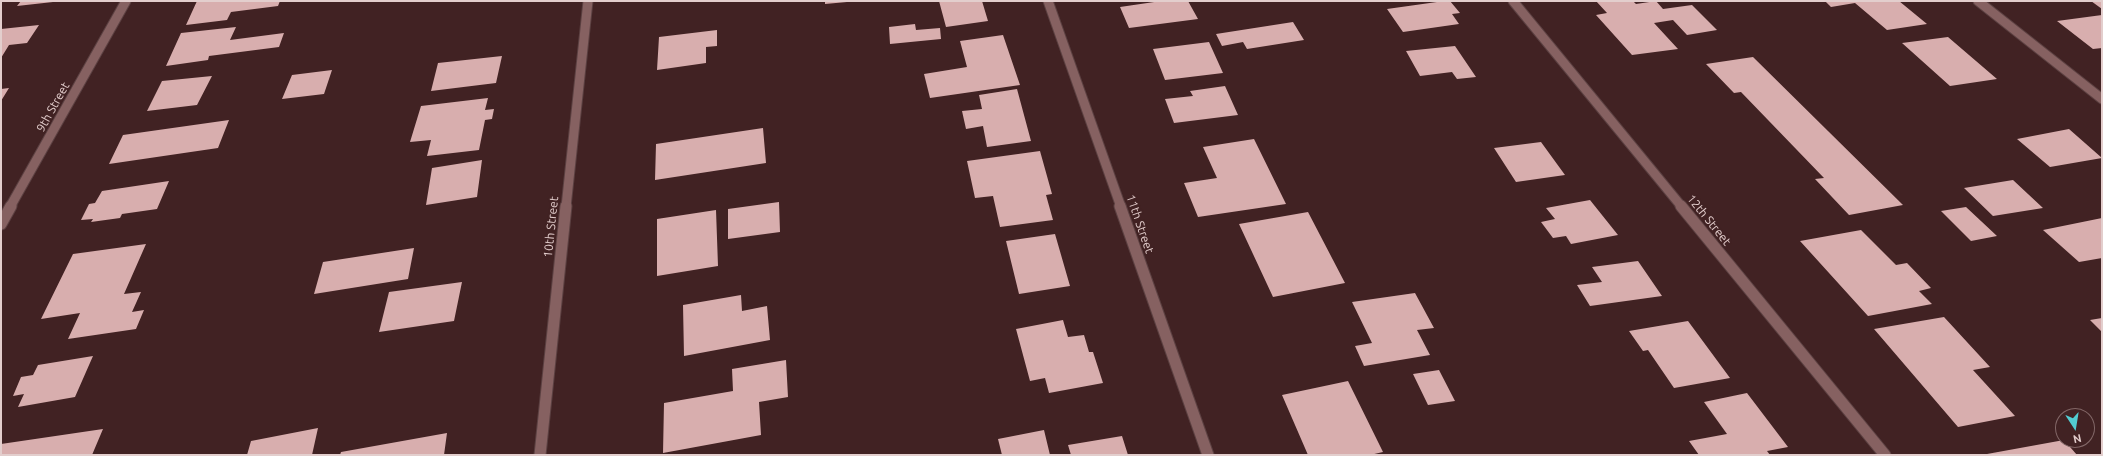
<!DOCTYPE html>
<html>
<head>
<meta charset="utf-8">
<style>
	body { margin:0 }
	#map { position:relative; width:2103px; height:456px; overflow:hidden; background:#412223; font-family:Ubuntu,sans-serif }
	canvas { display:block }
	.frame { position:absolute; inset:0; border:2px solid #e3cecd; pointer-events:none }
	.north { position:absolute; left:2055px; top:408px; width:40px; height:40px; box-sizing:border-box; background:#412223; border:1px solid #826767; border-radius:50%; rotate:168deg; font-size:11px; font-weight:700; line-height:16px; text-align:center; color:#e3cecd }
	.north::after { content:''; display:block; margin:auto; width:14px; height:18px; background:#52ccd1; clip-path:polygon(50% 0,100% 100%,50% 72%,0 100%) }
</style>
</head>
<body>
<div id="map">
<canvas width="2103" height="456"></canvas>
<div class="frame"></div>
<div class="north">N</div>
</div>
<script>
const g = document.querySelector('canvas').getContext('2d');
g.lineJoin = 'round';
function paint(path, color) { g.fillStyle = color; g.fill(path, 'evenodd'); }
const shape = rows => new Path2D(rows.map(r => 'M' + r).join(''));
function strokePath(path, color, width, dash) { g.strokeStyle = color; g.lineWidth = width; g.lineCap = dash ? 'butt' : 'round'; g.setLineDash(dash || []); g.stroke(path); }
function label(font, color, halo, rows, align = 'center') {
  g.font = font + ' Ubuntu,sans-serif'; g.lineWidth = 4; g.setLineDash([]); g.textBaseline = 'middle'; g.strokeStyle = halo; g.fillStyle = color; for (const [text, x, y, turn = 0] of rows) {
    g.save(); g.translate(x, y); g.rotate((+turn || 0) * Math.PI / 180); g.textAlign = isNaN(turn) ? turn : align; if (halo) g.strokeText(text, 0, 0); g.fillText(text, 0, 0); g.restore();
  }
}
const building = shape([
	[21,1,53,1,53,2,17,6],
	[197,1,280,1,278,6,231,12,227,20,186,25],
	[825,1,847,1,847,2,825,4],
	[939,1,982,1,988,21,946,27],
	[1161,1,1188,1,1198,19,1129,28,1120,7],
	[1444,1,1450,1,1460,13,1452,14,1459,24,1403,32,1387,9],
	[1596,1,1633,1,1636,4,1656,1,1663,9,1692,5,1717,30,1687,35,1673,20,1654,23,1678,49,1632,55,1596,15,1607,13],
	[1825,1,1899,1,1927,24,1887,30,1855,3,1831,7],
	[2091,1,2102,1,2102,9],
	[2102,15,2102,48,2093,49,2057,21],
	[1293,22,1304,40,1247,49,1243,42,1222,46,1216,34],
	[915,24,916,30,940,28,941,39,890,44,889,27],
	[39,25,27,43,9,45,1,58,1,29],
	[236,27,230,40,284,33,279,47,209,56,208,60,166,66,181,33],
	[717,30,717,46,706,47,706,63,657,70,659,37],
	[1003,35,1020,85,930,98,924,74,967,67,960,41],
	[1948,37,1997,79,1950,86,1902,43],
	[1209,42,1223,73,1165,80,1153,49],
	[1455,46,1476,77,1457,79,1452,72,1420,76,1406,51],
	[502,56,496,83,431,91,438,63],
	[1753,57,1903,205,1849,215,1815,179,1824,178,1741,92,1734,93,1706,64],
	[332,70,324,94,282,99,292,75],
	[212,76,197,105,147,111,162,81],
	[1225,86,1238,115,1174,123,1165,99,1193,96,1190,91],
	[9,88,1,101,1,89],
	[1017,89,1031,141,987,147,983,126,966,129,962,111,982,109,979,95],
	[488,98,485,110,494,109,492,119,485,120,479,150,427,156,431,140,410,142,421,106],
	[229,120,218,148,109,164,123,135],
	[763,128,766,163,655,180,656,144],
	[2069,129,2102,158,2050,167,2017,139],
	[1254,139,1286,204,1198,217,1184,183,1217,178,1203,147],
	[1541,142,1565,175,1516,182,1494,148],
	[1040,151,1052,194,1046,195,1053,220,1000,227,993,196,975,198,967,161],
	[482,160,477,197,426,205,432,168],
	[2013,180,2043,208,1993,216,1964,188],
	[169,181,157,209,122,214,120,218,91,222,93,219,81,220,89,204,95,203,102,191],
	[1590,200,1618,235,1571,244,1566,236,1553,238,1541,222,1555,219,1546,208],
	[779,202,780,232,728,239,728,209],
	[1966,207,1997,236,1971,241,1941,211],
	[716,210,718,266,657,276,657,219],
	[1308,212,1345,283,1273,297,1239,224],
	[2102,218,2102,258,2079,262,2043,230],
	[1861,230,1896,265,1907,263,1931,288,1919,291,1932,304,1868,316,1800,241],
	[1055,234,1070,286,1019,294,1006,241],
	[146,244,124,294,141,292,132,312,144,310,136,329,68,339,80,313,41,319,73,254],
	[414,248,408,279,314,294,323,262],
	[1638,261,1662,296,1590,306,1577,285,1602,282,1592,267],
	[462,282,454,321,379,332,389,292],
	[1415,293,1434,328,1417,330,1430,355,1364,366,1355,346,1372,343,1352,302],
	[741,295,742,311,767,306,770,340,684,356,683,305],
	[1944,317,1990,367,1973,370,2015,416,1958,427,1874,329],
	[2102,318,2102,332,2090,320],
	[1063,320,1068,337,1084,335,1089,352,1093,352,1103,383,1049,393,1045,378,1030,381,1016,329],
	[1688,321,1730,378,1674,388,1648,350,1643,351,1629,331],
	[93,356,75,397,18,407,24,394,13,396,21,377,33,375,38,365],
	[786,360,788,397,759,402,761,435,663,453,664,403,733,391,732,369],
	[1439,370,1455,401,1428,405,1413,374],
	[1348,381,1383,452,1370,455,1308,455,1282,395],
	[1747,393,1788,447,1767,451,1770,455,1699,455,1689,441,1727,434,1704,402],
	[318,428,312,455,247,455,251,441],
	[103,429,92,455,1,455,1,444],
	[1044,430,1050,455,1002,455,998,439],
	[447,433,444,455,340,455,341,452],
	[1122,436,1128,455,1071,455,1068,445],
	[2064,440,2077,455,1987,455,1987,454]
]);
const streetFar1 = shape([
	[1048,1,1121,207],
	[1978,1,2102,99],
	[10,207,126,1],
	[566,207,588,1]
]);
const street = shape([
	[1120,206,1208,455],
	[1,224,11,206],
	[540,455,566,206]
]);
const secondaryFar1 = shape([
	[1513,1,1682,207]
]);
const secondary = shape([
	[1681,206,1885,455]
]);
const streetNames = [
	["9th Street",53,107,-61],
	["12th Street",1709,220,51],
	["11th Street",1140,224,71],
	["10th Street",551,227,-84]
];
paint(building, '#d8aeae');
strokePath(streetFar1, '#5c4142', 11);
strokePath(street, '#5c4142', 13);
strokePath(secondaryFar1, '#5c4142', 11);
strokePath(secondary, '#5c4142', 13);
strokePath(streetFar1, '#866161', 9);
strokePath(street, '#866161', 11);
strokePath(secondaryFar1, '#866161', 9);
strokePath(secondary, '#866161', 11);
label('12px', '#e3cecd', '#412223', streetNames);
</script>
</body>
</html>
